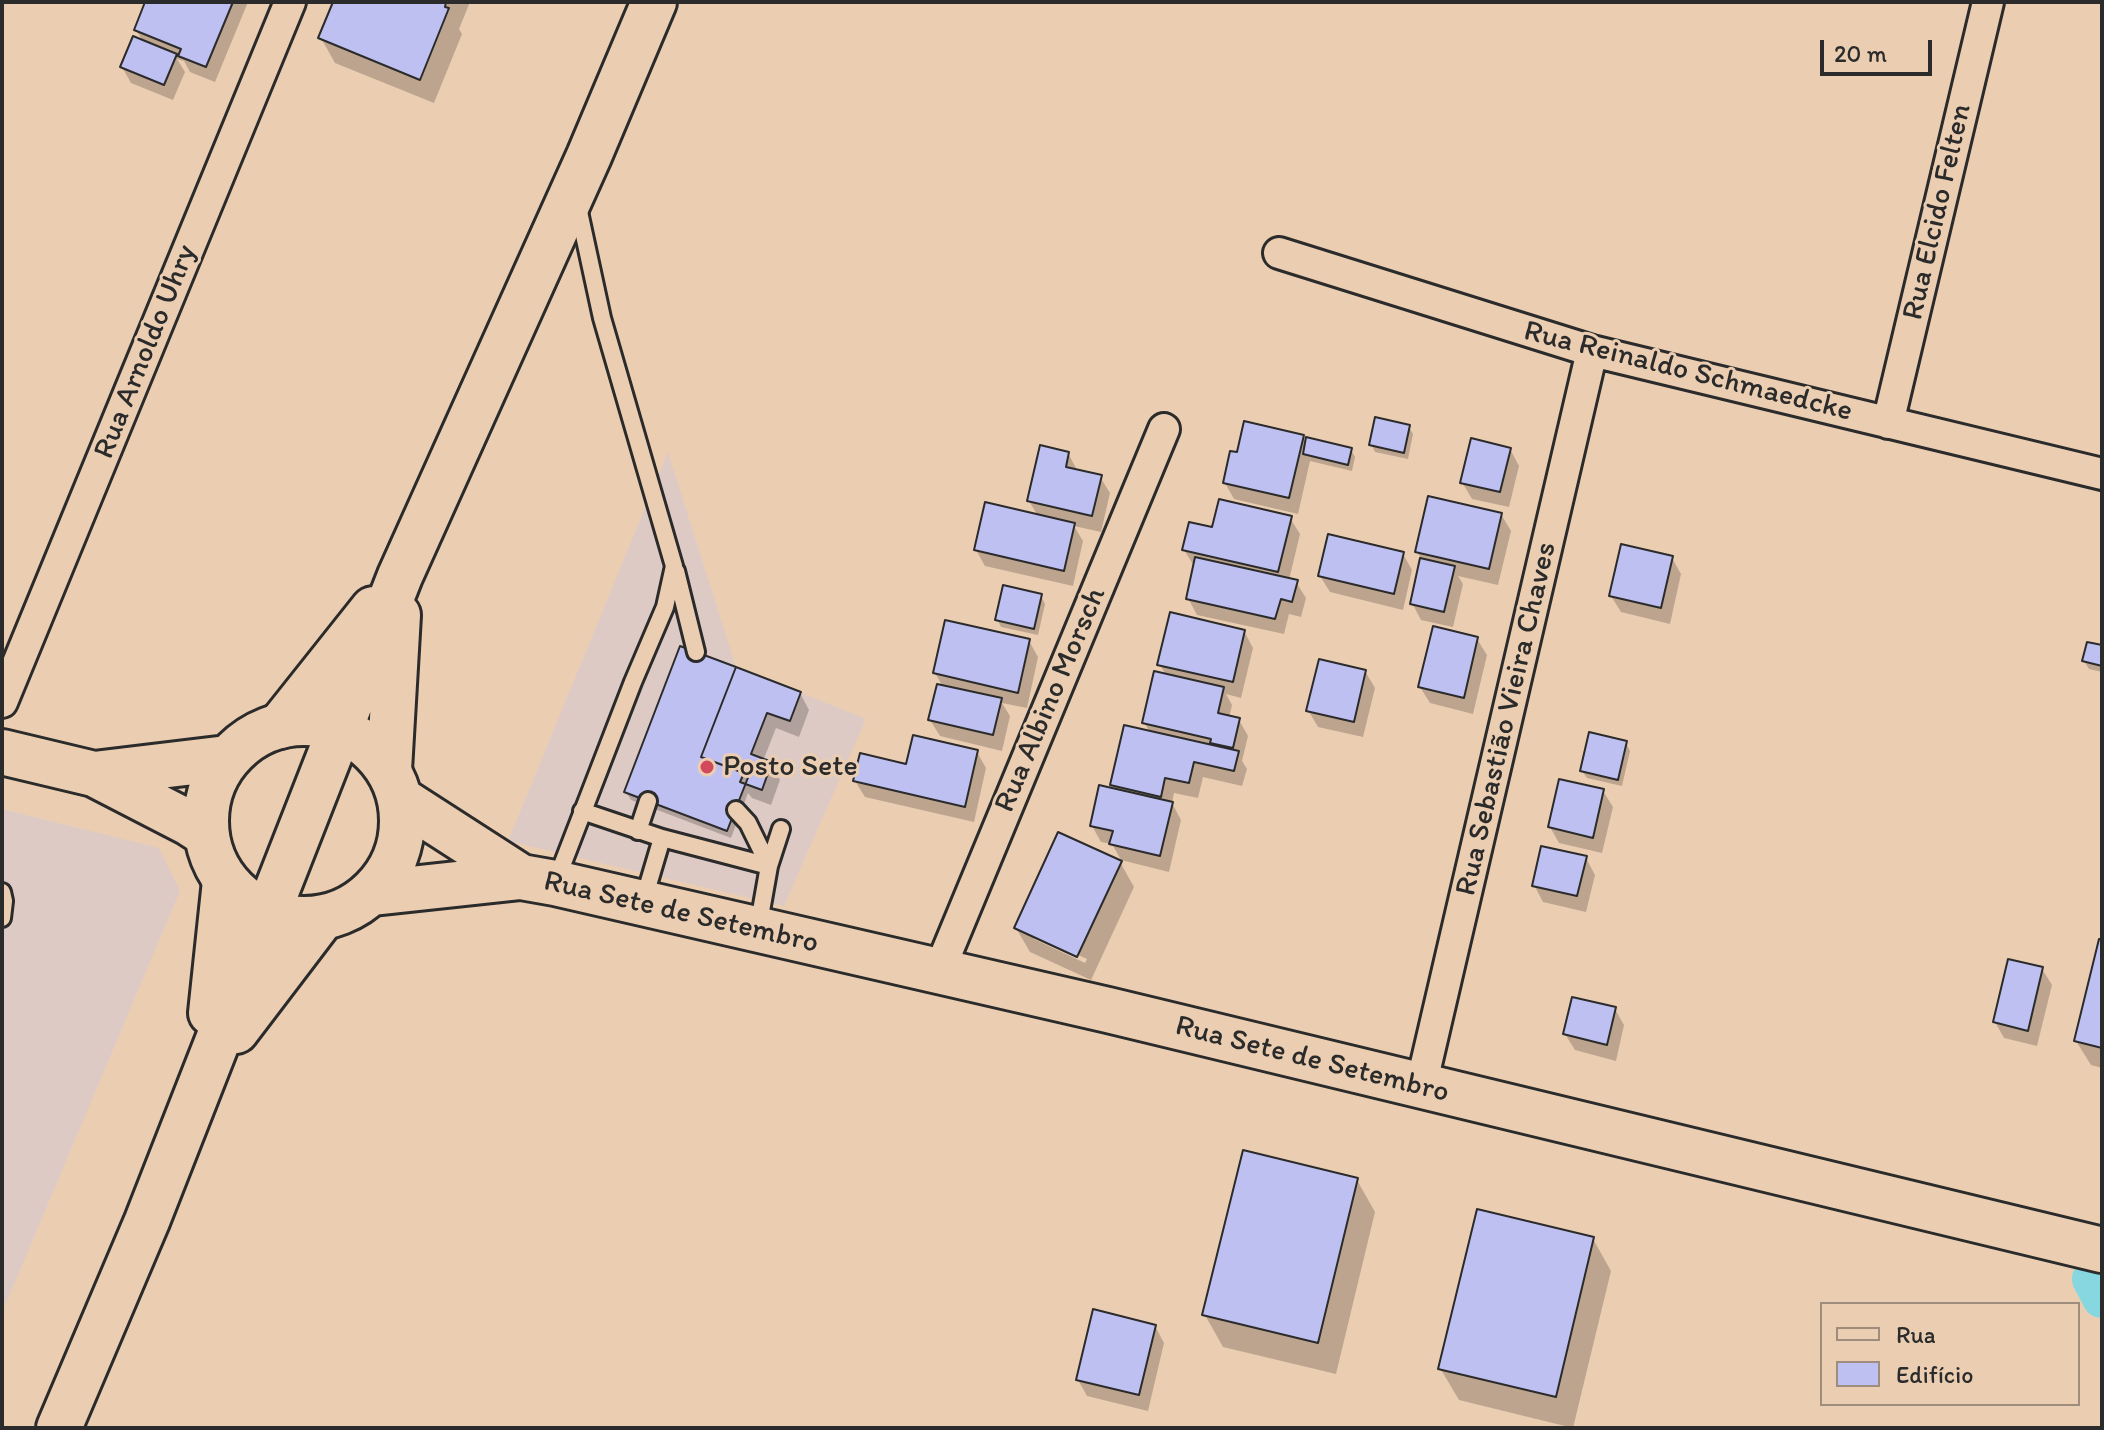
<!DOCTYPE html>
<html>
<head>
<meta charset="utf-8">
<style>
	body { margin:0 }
	#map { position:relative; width:2104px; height:1430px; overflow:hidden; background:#ebceb2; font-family:Itim,sans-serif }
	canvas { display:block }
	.frame { position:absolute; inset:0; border:4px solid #2b2b2b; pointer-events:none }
	.legend { position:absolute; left:1820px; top:1302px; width:260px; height:104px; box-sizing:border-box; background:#ebceb2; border:2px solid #9e8d7c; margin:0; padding:10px 14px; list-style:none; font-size:24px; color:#2b2b2b }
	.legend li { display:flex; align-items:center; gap:16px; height:40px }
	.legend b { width:40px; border:2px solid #9e8d7c }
	.scale { position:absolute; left:1820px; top:40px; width:112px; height:36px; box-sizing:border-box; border:4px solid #2b2b2b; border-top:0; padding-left:10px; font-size:24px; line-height:28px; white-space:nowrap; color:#2b2b2b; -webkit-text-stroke:6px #ebceb2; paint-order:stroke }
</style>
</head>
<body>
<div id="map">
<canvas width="2104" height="1430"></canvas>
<div class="frame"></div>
<ul class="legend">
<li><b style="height:10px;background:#ebceb2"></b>Rua</li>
<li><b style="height:22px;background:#bfc0f2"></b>Edifício</li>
</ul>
<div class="scale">20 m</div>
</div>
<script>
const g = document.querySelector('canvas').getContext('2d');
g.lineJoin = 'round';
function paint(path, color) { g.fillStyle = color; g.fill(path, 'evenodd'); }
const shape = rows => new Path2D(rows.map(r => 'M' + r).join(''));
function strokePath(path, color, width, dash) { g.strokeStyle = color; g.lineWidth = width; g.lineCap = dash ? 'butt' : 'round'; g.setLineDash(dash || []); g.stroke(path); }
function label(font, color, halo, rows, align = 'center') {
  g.font = font + ' Itim,sans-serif'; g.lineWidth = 6; g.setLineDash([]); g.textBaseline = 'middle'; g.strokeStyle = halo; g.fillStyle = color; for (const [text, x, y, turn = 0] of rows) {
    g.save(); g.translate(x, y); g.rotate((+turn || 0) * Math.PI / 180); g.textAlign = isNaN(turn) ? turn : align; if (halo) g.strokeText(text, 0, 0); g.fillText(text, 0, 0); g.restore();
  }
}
const built = shape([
	[668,452,736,667,866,719,784,906,508,841],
	[2,809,159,848,180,891,2,1313]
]);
const shadow = shape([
	[148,2,248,2,215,82,190,72,184,61,177,59,185,72,173,100,131,83,122,67,144,43,136,30],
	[335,2,470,2,459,29,462,34,434,103,335,63,321,38],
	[1409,427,1413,434,1408,459,1375,452,1371,444],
	[1303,437,1307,444,1351,450,1355,457,1352,471,1310,461,1298,514,1234,499,1225,483,1238,455],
	[1510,449,1519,466,1509,507,1472,499,1462,482],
	[1068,453,1077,470,1100,477,1110,493,1101,532,1074,526,1083,541,1073,586,985,566,976,550,1038,516,1029,501],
	[1501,514,1511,531,1498,585,1458,576,1463,584,1453,627,1421,620,1412,603,1422,560,1417,552],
	[1290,518,1300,534,1289,580,1296,582,1306,598,1301,617,1289,614,1284,634,1197,615,1188,598,1194,566,1184,550,1214,529],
	[1403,554,1412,570,1403,610,1330,592,1320,576],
	[1672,558,1681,574,1670,624,1621,612,1611,596],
	[1041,596,1045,604,1038,635,1001,627,997,619],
	[1244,631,1253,648,1241,698,1226,694,1232,705,1229,718,1239,720,1248,736,1242,761,1247,769,1242,786,1203,777,1198,798,1174,793,1172,803,1181,820,1169,872,1121,860,1112,844,1101,842,1092,826,1116,791,1112,784,1150,733,1144,722,1166,675,1160,665],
	[1477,639,1487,655,1473,714,1430,703,1420,687],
	[1029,641,1038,657,1027,708,1002,703,1010,716,1002,751,940,736,930,720,943,687,935,673],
	[2102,647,2102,672,2089,669,2084,661],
	[1365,671,1375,688,1363,737,1318,727,1308,710],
	[800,693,809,710,799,737,776,728,763,761,771,764,780,780,771,805,752,798,748,793,731,838,631,800,626,792],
	[1626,743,1630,751,1622,786,1587,778,1582,771],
	[977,752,986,768,974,822,865,797,855,781],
	[1603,791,1613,807,1602,853,1559,843,1550,827],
	[1586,858,1595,875,1586,912,1543,902,1534,885],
	[1120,862,1134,887,1091,980,1030,952,1016,928],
	[1034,935,1087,959,1085,963,1034,939],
	[2102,942,2102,1068,2091,1065,2076,1041],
	[2042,969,2052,985,2037,1046,2004,1038,1995,1022],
	[1615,1009,1624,1025,1616,1061,1575,1050,1565,1034],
	[1357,1180,1375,1212,1336,1374,1223,1347,1205,1315],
	[1593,1239,1611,1271,1573,1428,1459,1400,1440,1368],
	[1155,1326,1164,1343,1148,1411,1087,1396,1078,1380]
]);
const canal = shape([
	[2092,1279,2102,1298]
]);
const building = shape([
	[145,2,233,2,206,67,178,56,181,49,134,30,145,2],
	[333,2,446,2,445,7,449,8,420,80,318,38,333,2],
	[133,36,177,54,164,85,120,67,133,36],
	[1375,417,1410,425,1404,453,1369,445,1375,417],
	[1244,421,1304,435,1289,498,1223,483,1230,451,1237,452,1244,421],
	[1306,437,1352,448,1348,465,1303,454,1306,437],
	[1471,438,1511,448,1500,492,1460,483,1471,438],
	[1040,445,1069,452,1066,467,1102,475,1092,516,1027,501,1040,445],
	[1428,496,1502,513,1489,569,1415,552,1428,496],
	[1219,499,1292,516,1278,572,1182,550,1189,522,1212,527,1219,499],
	[985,502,1075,523,1064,571,974,550,985,502],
	[1328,534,1404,552,1394,594,1318,576,1328,534],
	[1621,544,1673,556,1661,608,1609,596,1621,544],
	[1195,557,1298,580,1292,602,1281,599,1275,619,1186,599,1195,557],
	[1420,558,1455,566,1444,612,1410,604,1420,558],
	[1003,585,1042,594,1034,629,995,620,1003,585],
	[1170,612,1245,630,1233,682,1157,665,1170,612],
	[945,620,1030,639,1018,693,933,673,945,620],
	[1433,626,1478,637,1464,698,1418,687,1433,626],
	[2087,642,2102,645,2102,666,2082,661,2087,642],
	[680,646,736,667,701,757,749,775,727,831,624,792,680,646],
	[1319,659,1366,670,1354,722,1306,711,1319,659],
	[736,667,801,692,790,721,767,713,751,754,772,762,762,790,740,782,744,773,701,757,736,667],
	[1154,671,1224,687,1218,713,1240,718,1233,748,1210,743,1211,739,1142,723,1154,671],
	[937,684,1002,698,993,735,928,720,937,684],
	[1124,725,1239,751,1234,771,1194,762,1189,783,1165,778,1161,797,1110,785,1124,725],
	[1589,732,1627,741,1618,780,1580,771,1589,732],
	[913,735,978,750,965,807,853,781,860,753,906,764,913,735],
	[1559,779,1604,789,1593,838,1548,827,1559,779],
	[1099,785,1173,802,1160,856,1109,844,1113,831,1090,826,1099,785],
	[1058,832,1122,861,1077,957,1014,928,1058,832],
	[1541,846,1587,856,1577,896,1532,886,1541,846],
	[2099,939,2102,940,2102,1048,2074,1041,2099,939],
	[2008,959,2043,967,2028,1031,1993,1022,2008,959],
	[1572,997,1616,1007,1607,1045,1563,1034,1572,997],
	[1243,1150,1358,1178,1318,1343,1202,1315,1243,1150],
	[1477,1209,1594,1237,1556,1397,1438,1369,1477,1209],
	[1093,1309,1156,1325,1139,1395,1076,1380,1093,1309]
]);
const lane = shape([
	[676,571,696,652],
	[736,810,748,823,769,866,781,829],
	[582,811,662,838,769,866,758,928],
	[638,831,648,801],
	[556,881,633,682,665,607,674,566,602,318,578,207],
	[2,892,4,901,2,918],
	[643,902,662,838]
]);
const street = shape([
	[1279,253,1592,351,2102,474],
	[1888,423,1988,2],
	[2,702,290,2],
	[939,971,1164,429],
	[1421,1086,1592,351]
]);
const secondary = shape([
	'206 821a98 98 0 1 1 196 0a98 98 0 1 1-196 0Z',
	[2,752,94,774,189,823,206,834],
	[94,774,227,758],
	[400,799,521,877],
	[373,893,521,877,555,883,1108,1010,2102,1250]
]);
const highway = shape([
	[280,726,373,609],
	[389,770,398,615],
	[211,1013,225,881],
	[236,1031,322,918],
	[59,1428,147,1221,400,576,589,156,654,2]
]);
const markers = [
	[707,767,8,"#d1495b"]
];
const streetNames = [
	["Rua Elcido Felten",1938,212,-77],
	["Rua Arnoldo Uhry",146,352,-68],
	["Rua Reinaldo Schmaedcke",1688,372,14],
	["Rua Albino Morsch",1051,700,-67],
	["Rua Sebastião Vieira Chaves",1507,719,-77],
	["Rua Sete de Setembro",681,913,13],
	["Rua Sete de Setembro",1312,1060,14]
];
const poiNames = [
	["Posto Sete",723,767]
];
paint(built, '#decac5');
paint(shadow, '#0003');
strokePath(canal, '#87d7e1', 40);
paint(building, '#bfc0f2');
strokePath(building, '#2b2b2b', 2);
strokePath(lane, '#2b2b2b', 22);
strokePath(street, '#2b2b2b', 36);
strokePath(secondary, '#2b2b2b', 50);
strokePath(highway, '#2b2b2b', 50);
strokePath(lane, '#ebceb2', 16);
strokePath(street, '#ebceb2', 30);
strokePath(secondary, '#ebceb2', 44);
strokePath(highway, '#ebceb2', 44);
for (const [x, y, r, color] of markers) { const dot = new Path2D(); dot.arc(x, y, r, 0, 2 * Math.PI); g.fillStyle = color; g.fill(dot); strokePath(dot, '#ebceb2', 3); }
label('30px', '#2b2b2b', '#ebceb2', streetNames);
label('30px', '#2b2b2b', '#ebceb2', poiNames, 'left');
</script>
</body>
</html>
